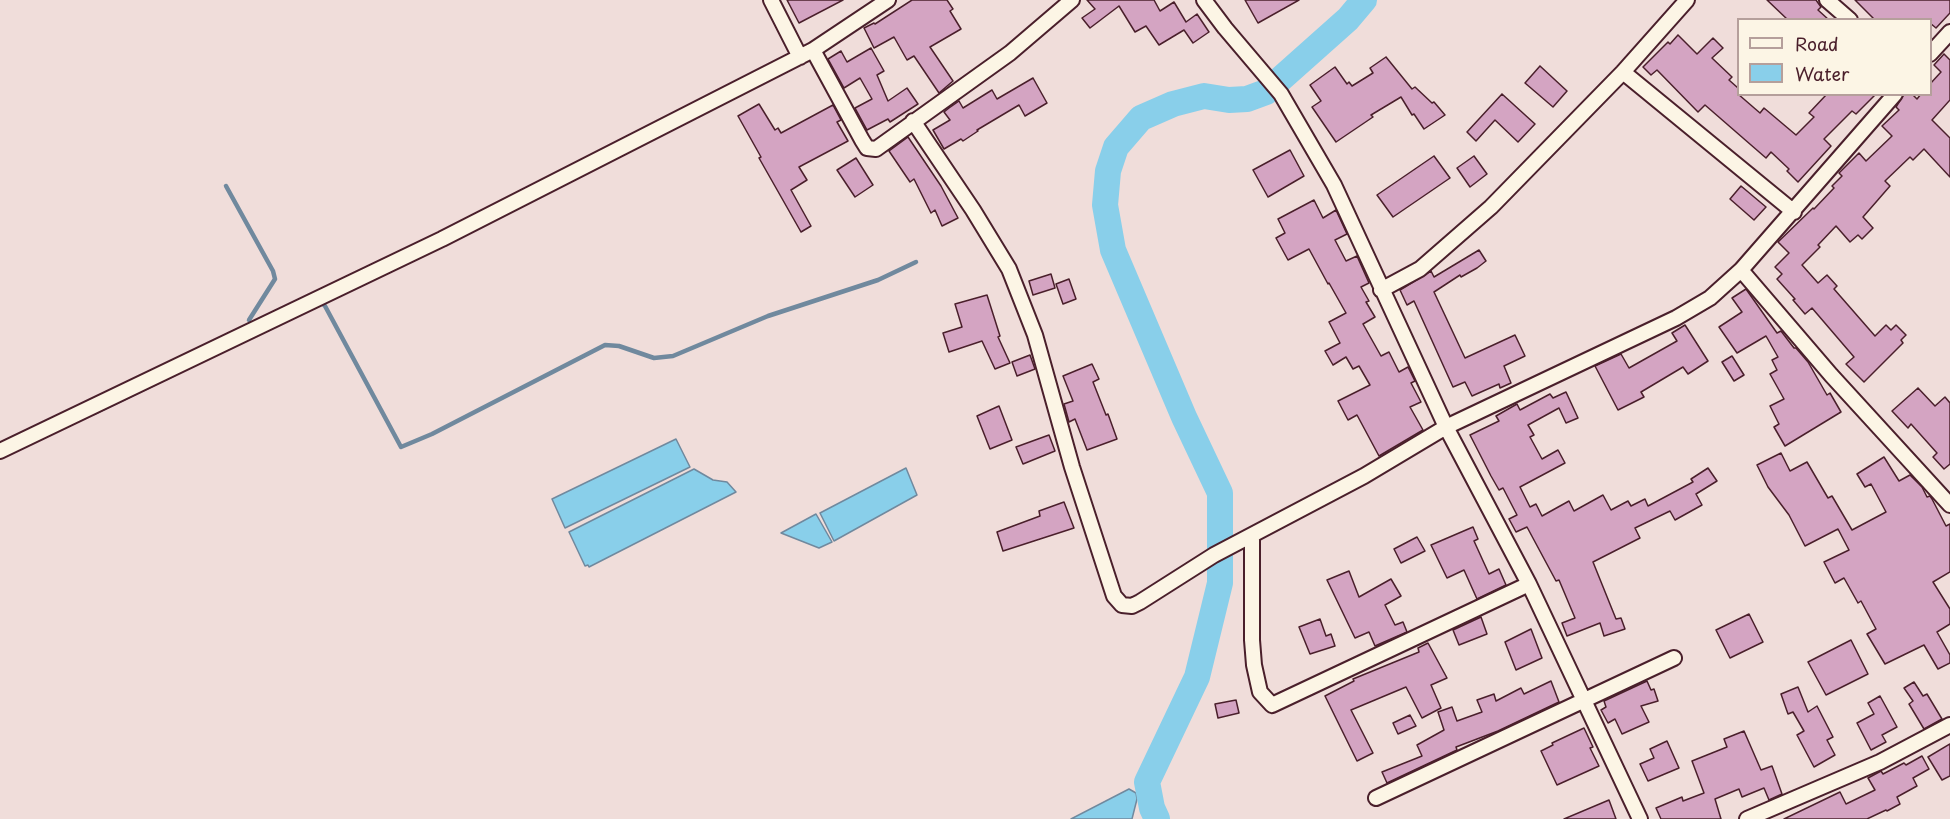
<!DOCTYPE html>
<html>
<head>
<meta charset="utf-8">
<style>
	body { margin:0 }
	#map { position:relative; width:1950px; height:819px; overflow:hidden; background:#f0ddda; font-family:"Playpen Sans",sans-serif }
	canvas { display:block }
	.legend { position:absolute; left:1737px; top:18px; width:195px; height:78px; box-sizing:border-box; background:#fcf5e5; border:2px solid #b59f9b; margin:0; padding:8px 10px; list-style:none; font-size:18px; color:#4a1f2b }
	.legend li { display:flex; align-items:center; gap:12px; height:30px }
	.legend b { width:30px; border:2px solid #b59f9b }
</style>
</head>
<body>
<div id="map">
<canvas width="1950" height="819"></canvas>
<ul class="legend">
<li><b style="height:8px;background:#fcf5e5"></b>Road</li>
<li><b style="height:16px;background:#89cfea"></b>Water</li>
</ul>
</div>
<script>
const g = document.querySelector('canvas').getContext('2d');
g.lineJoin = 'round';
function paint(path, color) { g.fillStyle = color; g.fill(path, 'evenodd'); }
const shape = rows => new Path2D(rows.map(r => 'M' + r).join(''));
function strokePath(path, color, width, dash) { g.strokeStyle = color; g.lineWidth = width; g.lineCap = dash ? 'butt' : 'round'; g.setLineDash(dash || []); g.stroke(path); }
const water = shape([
	[676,439,690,467,565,528,552,499,676,439],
	[906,468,917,495,834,541,820,513,906,468],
	[694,469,713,480,727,482,736,492,589,567,588,565,585,566,569,532,694,469],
	[816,514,832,542,819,548,781,533,816,514],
	[1129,789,1136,793,1137,799,1132,819,1071,819,1129,789]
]);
const stream = shape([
	[226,186,273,271,275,279,249,320],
	[318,305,322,303,325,306,401,447,432,434,605,345,619,346,654,358,673,356,768,316,878,280,916,262],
	[94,413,175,374]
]);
const river = shape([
	[1157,819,1152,808,1147,782,1197,677,1220,583,1220,493,1184,417,1113,250,1105,205,1108,171,1116,147,1141,118,1173,104,1204,96,1229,100,1247,99,1266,92,1348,19,1364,0]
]);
const building = shape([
	[787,0,843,0,799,23,787,0],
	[912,0,947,0,953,9,950,11,961,29,930,47,953,81,939,93,914,56,907,60,894,37,874,48,864,28,874,23,875,24,912,0],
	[1087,0,1154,0,1160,11,1174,2,1186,22,1197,14,1209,32,1193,43,1184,30,1159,45,1146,26,1135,32,1119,6,1090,28,1082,18,1095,9,1087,0],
	[1245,0,1299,0,1258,23,1245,0],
	[1767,0,1816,0,1821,7,1818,10,1829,20,1788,20,1767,0],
	[1855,0,1950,0,1950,13,1936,28,1930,23,1930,20,1875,20,1855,0],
	[1678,35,1697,54,1713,38,1723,48,1712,58,1732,77,1729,80,1738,88,1738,94,1760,113,1764,108,1796,135,1814,117,1809,113,1827,94,1876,94,1856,114,1852,111,1824,139,1831,146,1798,182,1787,171,1789,169,1771,152,1766,158,1705,105,1698,112,1657,70,1651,75,1643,67,1668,42,1670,44,1678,35],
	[871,48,884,71,877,75,888,101,907,88,918,104,890,122,888,119,867,130,855,108,872,99,860,78,844,88,828,59,841,51,847,62,871,48],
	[1944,54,1950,60,1950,100,1932,120,1950,138,1950,177,1924,149,1913,160,1910,157,1885,181,1890,186,1863,217,1873,228,1862,239,1858,235,1850,242,1836,226,1818,245,1820,247,1802,265,1818,283,1827,275,1837,286,1834,289,1875,336,1886,325,1891,330,1896,325,1906,335,1901,340,1903,343,1864,382,1846,364,1854,357,1812,308,1805,314,1793,300,1795,299,1777,279,1782,274,1775,267,1789,253,1778,242,1813,208,1814,209,1834,188,1832,186,1842,176,1839,173,1859,153,1866,161,1892,136,1882,126,1899,110,1896,107,1904,94,1912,94,1917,99,1921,94,1930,94,1930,84,1941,72,1934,65,1944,54],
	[1386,57,1412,89,1415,87,1432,103,1434,102,1445,115,1424,129,1414,114,1412,115,1401,97,1371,115,1373,117,1336,142,1312,107,1321,101,1310,85,1335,67,1347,84,1349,82,1352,86,1373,73,1370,68,1386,57],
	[1540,66,1567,91,1553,107,1525,83,1540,66],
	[1033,78,1047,103,1025,116,1019,105,977,130,978,131,963,141,961,139,944,149,933,130,950,120,944,112,949,108,959,101,963,108,992,90,997,99,1033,78],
	[1502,94,1535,124,1518,142,1495,120,1476,141,1467,132,1502,94],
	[759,104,775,130,778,128,781,133,833,105,841,120,837,122,848,141,799,167,807,180,791,190,811,226,801,232,759,158,761,157,738,116,759,104],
	[908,137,941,186,958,218,942,226,935,210,931,213,914,179,910,182,889,151,908,137],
	[1290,150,1304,176,1268,197,1253,170,1290,150],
	[1434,156,1450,178,1393,217,1377,195,1434,156],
	[1474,156,1487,174,1470,187,1457,168,1474,156],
	[856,158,873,185,855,197,837,170,856,158],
	[1741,186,1766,207,1754,220,1730,199,1741,186],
	[1314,200,1323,218,1336,210,1347,234,1335,240,1346,261,1357,256,1369,283,1361,287,1369,301,1366,302,1375,317,1363,324,1381,356,1389,352,1399,372,1408,367,1415,381,1411,383,1421,402,1410,407,1423,430,1379,456,1357,415,1348,420,1338,401,1370,385,1359,366,1353,369,1346,357,1333,365,1325,351,1340,343,1329,322,1346,313,1329,283,1328,284,1309,249,1288,260,1276,238,1285,233,1278,219,1314,200],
	[1479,250,1486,261,1477,268,1461,277,1460,275,1434,292,1465,358,1515,335,1525,356,1504,366,1511,383,1500,388,1499,384,1472,396,1465,382,1453,387,1414,301,1407,305,1400,290,1431,271,1434,277,1479,250],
	[1051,274,1055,288,1033,295,1029,281,1051,274],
	[1069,279,1076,299,1063,304,1056,284,1069,279],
	[1746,289,1777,333,1781,331,1794,348,1796,348,1808,362,1827,395,1830,393,1841,412,1785,446,1774,427,1779,424,1770,406,1784,399,1770,374,1777,370,1772,360,1778,357,1766,336,1737,353,1719,327,1742,312,1732,298,1746,289],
	[987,295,1000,336,998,337,1010,363,995,369,982,341,949,352,943,333,962,327,955,304,987,295],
	[1685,325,1708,361,1688,374,1683,367,1641,392,1644,397,1618,410,1595,366,1621,354,1629,368,1677,341,1672,333,1685,325],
	[1030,355,1035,369,1017,376,1012,362,1030,355],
	[1732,356,1744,375,1734,381,1722,362,1732,356],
	[1092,364,1099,379,1093,382,1106,415,1108,414,1117,439,1087,450,1075,419,1069,422,1064,404,1073,401,1063,376,1092,364],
	[1918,388,1935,406,1945,397,1950,403,1950,464,1944,469,1933,457,1937,453,1911,424,1908,428,1892,411,1918,388],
	[1566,392,1578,418,1566,423,1559,408,1528,425,1534,435,1530,437,1542,459,1558,450,1565,463,1520,487,1530,507,1536,504,1542,516,1569,501,1574,511,1603,495,1611,510,1628,501,1631,506,1645,499,1648,506,1693,482,1691,479,1708,468,1717,481,1696,494,1702,505,1675,520,1670,511,1635,528,1640,538,1593,562,1616,619,1621,618,1625,629,1604,636,1600,623,1567,636,1562,623,1575,618,1559,580,1556,581,1527,527,1516,532,1509,519,1517,515,1503,488,1499,490,1491,476,1470,435,1499,421,1496,416,1517,404,1520,410,1550,394,1553,398,1566,392],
	[999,406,1012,440,990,449,977,416,999,406],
	[1049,435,1055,451,1023,464,1016,447,1049,435],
	[1781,453,1790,471,1807,462,1828,498,1832,496,1852,530,1886,512,1871,484,1865,487,1857,474,1884,457,1899,481,1910,475,1922,487,1927,497,1930,496,1932,499,1946,526,1950,524,1950,572,1933,582,1950,609,1950,624,1937,632,1950,655,1950,663,1938,669,1924,645,1885,664,1867,634,1876,629,1861,601,1858,603,1844,578,1835,583,1824,562,1849,550,1838,529,1805,546,1789,515,1768,487,1757,465,1781,453],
	[1064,502,1074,528,1003,551,997,532,1040,516,1039,511,1064,502],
	[1473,527,1478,539,1474,541,1489,574,1499,569,1506,585,1477,599,1464,570,1447,578,1431,545,1473,527],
	[1417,537,1425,551,1401,563,1394,549,1417,537],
	[1349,571,1359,597,1391,579,1401,596,1385,605,1395,625,1403,622,1407,632,1375,646,1369,632,1355,638,1327,580,1349,571],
	[1749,614,1763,642,1730,658,1716,630,1749,614],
	[1481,617,1487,634,1459,645,1453,630,1481,617],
	[1320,619,1326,636,1331,634,1335,646,1310,654,1299,627,1320,619],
	[1531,629,1542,658,1516,670,1505,642,1531,629],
	[1851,640,1868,674,1826,695,1808,662,1851,640],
	[1428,643,1447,678,1431,685,1441,708,1422,718,1406,687,1351,710,1373,753,1357,761,1325,696,1354,681,1353,679,1419,652,1418,648,1428,643],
	[1551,681,1559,702,1498,731,1456,747,1457,750,1387,783,1382,772,1422,756,1417,745,1444,730,1438,712,1452,707,1457,721,1482,712,1477,700,1494,694,1496,701,1521,688,1524,694,1551,681],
	[1647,681,1651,690,1654,689,1658,701,1641,706,1649,722,1622,734,1615,719,1608,723,1601,710,1606,707,1604,701,1647,681],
	[1914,682,1923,696,1927,694,1942,719,1924,729,1909,704,1913,701,1904,688,1914,682],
	[1798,687,1808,712,1817,706,1833,737,1827,740,1835,755,1814,767,1797,735,1804,731,1793,712,1788,714,1781,694,1798,687],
	[1880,696,1897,727,1882,735,1886,742,1871,750,1857,723,1874,714,1868,703,1880,696],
	[1236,700,1239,713,1218,718,1215,704,1236,700],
	[1410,715,1416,726,1398,734,1393,723,1410,715],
	[1584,728,1593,747,1590,748,1599,766,1557,785,1541,751,1553,745,1552,743,1584,728],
	[1744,731,1761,770,1772,766,1782,794,1769,800,1764,788,1742,797,1739,789,1715,799,1721,819,1661,819,1656,808,1682,797,1683,801,1704,793,1692,761,1727,747,1724,739,1744,731],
	[1667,741,1679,768,1648,781,1640,764,1654,758,1650,749,1667,741],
	[1950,744,1950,776,1942,780,1928,757,1950,744],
	[1922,756,1929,769,1913,778,1917,786,1897,797,1900,804,1887,811,1886,810,1867,819,1784,819,1840,792,1846,804,1875,790,1868,778,1881,771,1883,774,1904,763,1906,765,1922,756],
	[1609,800,1616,819,1564,819,1609,800]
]);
const minor = shape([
	[771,0,800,57],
	[1204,0,1225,28,1281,94,1334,185,1446,427,1529,584,1640,819],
	[1827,0,1850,20],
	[813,50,862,140,867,148,876,149,1010,53,1072,0],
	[1930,54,1950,32],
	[1623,72,1794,212],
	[913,121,973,210,1009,269,1035,335,1072,467,1114,596,1122,605,1132,606,1140,602,1214,555,1364,476,1446,427,1676,318,1710,298,1741,270,1895,94],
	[1741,270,1831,375,1950,505],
	[1381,290,1420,269,1491,207,1623,72,1687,0],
	[0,451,442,239,813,50,888,0],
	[1252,535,1252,640,1254,665,1260,692,1272,705,1529,584],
	[1376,798,1674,658],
	[1747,819,1880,762,1950,725]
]);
paint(water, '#89cfea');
strokePath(water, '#70899e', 1.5);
strokePath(stream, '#70899e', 4.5);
strokePath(river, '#89cfea', 26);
paint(building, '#d4a4c2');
strokePath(building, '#4a1f2b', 1.5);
strokePath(minor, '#4a1f2b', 18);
strokePath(minor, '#fcf5e5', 14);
</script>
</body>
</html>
